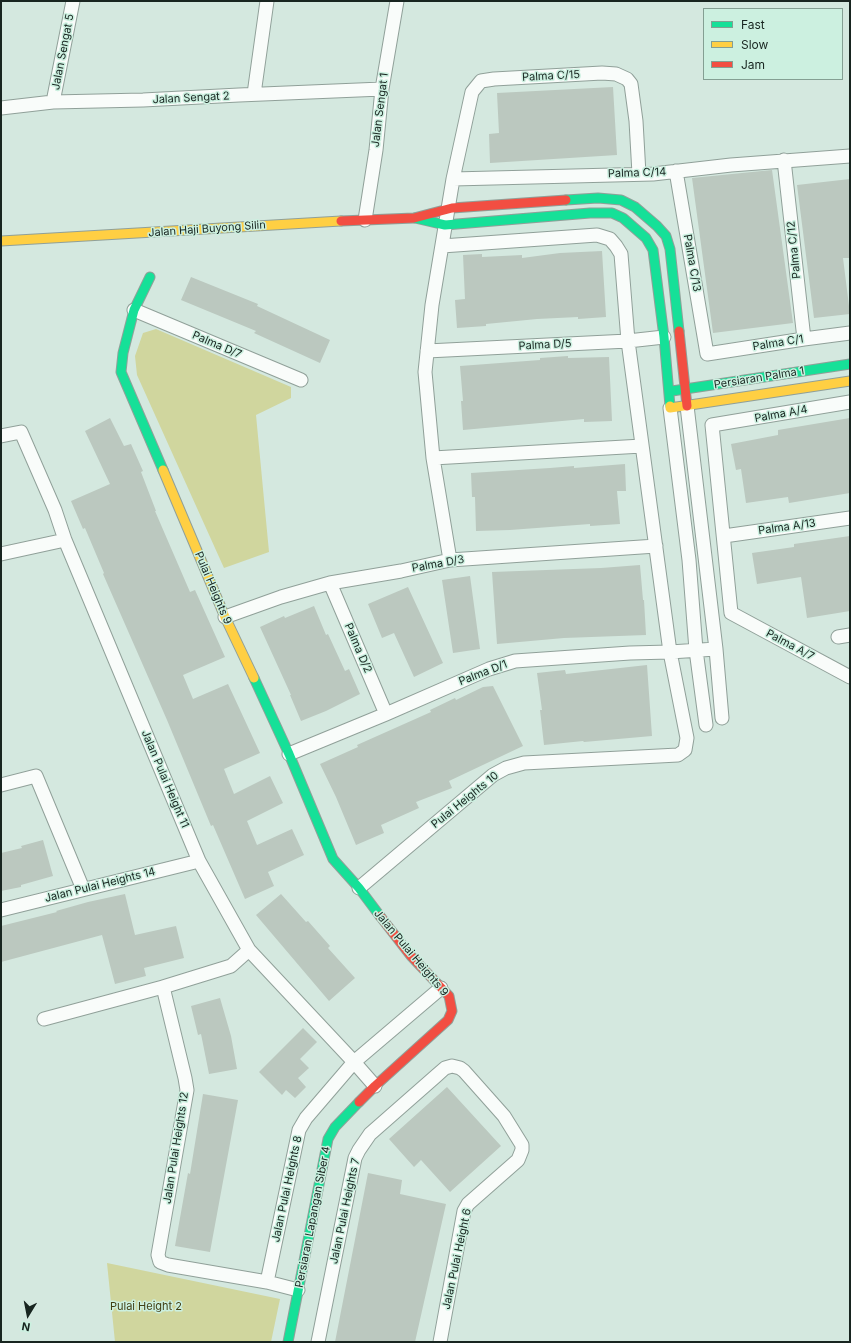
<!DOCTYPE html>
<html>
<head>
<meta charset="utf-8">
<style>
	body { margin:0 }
	#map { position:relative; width:851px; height:1343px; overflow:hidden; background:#d4e8df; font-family:Inter,sans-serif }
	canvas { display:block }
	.frame { position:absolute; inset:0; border:2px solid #182520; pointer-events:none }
	.legend { position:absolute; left:703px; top:8px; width:140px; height:72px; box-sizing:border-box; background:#ccf0e0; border:1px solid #849f93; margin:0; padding:5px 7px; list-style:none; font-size:12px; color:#182520 }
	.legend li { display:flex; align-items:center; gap:8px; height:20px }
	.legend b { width:20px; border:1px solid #849f93 }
	.north { position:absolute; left:8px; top:1295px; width:40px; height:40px; -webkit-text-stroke:3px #ccf0e0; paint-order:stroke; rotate:190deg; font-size:11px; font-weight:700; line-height:16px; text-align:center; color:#182520 }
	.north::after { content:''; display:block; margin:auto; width:14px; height:18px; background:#182520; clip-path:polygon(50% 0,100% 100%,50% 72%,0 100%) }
</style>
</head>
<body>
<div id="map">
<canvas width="851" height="1343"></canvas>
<div class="frame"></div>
<ul class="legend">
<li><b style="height:5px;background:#16e098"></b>Fast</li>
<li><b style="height:5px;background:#ffcf43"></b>Slow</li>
<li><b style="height:5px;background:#f24e42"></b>Jam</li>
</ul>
<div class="north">N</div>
</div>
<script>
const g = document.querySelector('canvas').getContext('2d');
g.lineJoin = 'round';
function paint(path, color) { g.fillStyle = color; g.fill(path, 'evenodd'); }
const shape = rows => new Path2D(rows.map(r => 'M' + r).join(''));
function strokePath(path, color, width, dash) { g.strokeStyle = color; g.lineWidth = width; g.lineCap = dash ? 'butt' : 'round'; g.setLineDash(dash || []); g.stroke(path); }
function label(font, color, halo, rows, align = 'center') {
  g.font = font + ' Inter,sans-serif'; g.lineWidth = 3; g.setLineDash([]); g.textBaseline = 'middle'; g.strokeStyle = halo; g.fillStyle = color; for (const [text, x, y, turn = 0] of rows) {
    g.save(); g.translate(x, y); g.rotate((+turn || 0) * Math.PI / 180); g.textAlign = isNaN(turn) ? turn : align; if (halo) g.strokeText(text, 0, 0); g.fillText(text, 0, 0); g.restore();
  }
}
const green = shape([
	[156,329,291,387,291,398,256,415,269,552,224,568,137,375,135,356,143,333],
	[107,1263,280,1299,271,1342,115,1342]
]);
const building = shape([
	[613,87,617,155,490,163,489,134,499,133,497,93],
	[772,170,793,323,713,333,692,178],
	[850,179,850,258,843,258,850,314,814,318,797,185],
	[602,251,606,317,578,319,578,317,537,319,486,324,486,326,457,328,455,300,465,299,463,255,482,254,482,257,522,255,522,258,560,253],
	[191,277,258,304,257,306,330,340,320,363,254,333,256,331,181,300],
	[568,356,568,358,609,357,612,421,584,422,584,419,463,430,461,401,463,401,460,366,540,360,540,358],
	[110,418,124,446,131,444,143,471,141,472,156,511,155,511,174,555,190,592,195,590,225,657,183,675,193,699,228,684,260,753,224,769,234,794,270,776,283,803,247,821,257,845,292,829,304,855,268,872,274,886,245,899,213,825,211,826,167,720,103,574,104,573,85,528,83,529,71,501,110,484,85,431],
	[850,418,850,493,789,503,788,497,746,503,741,469,736,470,731,444,778,435,778,430],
	[625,464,626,491,617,491,620,524,590,526,590,524,510,530,476,531,475,497,472,497,471,473,550,468,574,466,574,468],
	[850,536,850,611,807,618,801,577,757,584,752,553,794,547,794,544],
	[640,565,643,600,644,600,646,635,564,638,497,644,492,572,601,568],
	[470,576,480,649,453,653,442,580],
	[408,587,443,663,414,677,394,633,382,638,368,604],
	[314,606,326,635,328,634,345,671,349,669,360,694,326,711,301,721,290,695,291,695,260,627,284,616,285,618],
	[647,665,652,736,584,742,583,741,544,745,540,710,542,710,537,673,565,670,566,674],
	[493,686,523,746,449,781,452,788,416,802,419,808,381,825,384,833,356,845,336,797,320,764,358,747,357,745,431,712,430,710,455,698,456,700,483,687],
	[43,840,53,876,21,885,21,887,1,891,1,853,22,848,21,846],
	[125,894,135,935,176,926,184,958,144,968,146,976,115,984,102,935,1,962,1,926,57,912,56,911,88,902],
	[281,894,306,922,308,921,330,946,328,948,355,978,329,1001,256,915],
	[220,998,231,1036,237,1069,209,1074,201,1034,198,1035,191,1006],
	[303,1028,317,1042,300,1059,309,1068,298,1078,306,1087,295,1098,286,1090,282,1095,259,1072],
	[447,1087,501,1146,450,1192,421,1160,414,1167,389,1139],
	[203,1094,238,1100,210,1252,175,1246,188,1173,190,1174],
	[368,1173,402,1180,400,1194,446,1204,415,1342,335,1342]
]);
const street = shape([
	[254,94,267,1],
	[53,102,73,1],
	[1,108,53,102,143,100,239,95,382,89],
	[784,160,804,339],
	[676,171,707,354,804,339,850,333],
	[453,179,472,92,481,81,494,79,602,73,616,74,627,79,631,84,636,121,639,174],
	[365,220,376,150,382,89,397,1],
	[134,310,301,380],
	[427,351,628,341,664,337],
	[850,402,712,425,731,613,850,677],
	[687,406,716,649,722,718],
	[670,408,689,560,696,650,706,725],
	[1,436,21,432,55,510,65,540,199,861,249,950,354,1062,375,1086],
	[433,458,642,446],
	[724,536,850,518],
	[1,554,65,540],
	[450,560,433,458,425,372,432,305,453,179,653,174,731,165,850,156],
	[330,583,386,714],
	[225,617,281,597,330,583,401,571,450,560,656,546],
	[838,637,850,635],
	[289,754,386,714,489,669,515,661,630,653,670,652,716,649],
	[1,785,36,776,83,889],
	[359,888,493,775,506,768,524,763,678,755,685,750,687,738,670,652,628,341,621,254,616,246,610,239,597,235,442,246],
	[1,910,199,861],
	[249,950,231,966,163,987,185,1078,187,1090,158,1255,160,1262,168,1265,267,1282,298,1290],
	[44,1019,163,987],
	[267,1282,299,1130,306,1118,354,1062,441,988],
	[318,1342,355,1158,359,1150,370,1134,436,1076,445,1068,452,1066,460,1068,464,1071,504,1116,522,1145,522,1150,518,1160,468,1204,464,1211,440,1342]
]);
const fast = shape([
	[566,200,598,198,621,200,635,207,657,226,666,236,670,249,679,331],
	[415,218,445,225,590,213,612,213,623,218,646,238,653,250,664,337,670,406],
	[150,277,134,310,123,353,121,372,163,470],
	[672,391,850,364],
	[254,678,289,754,333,859,359,888,380,916],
	[288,1342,328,1139,335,1127,359,1102]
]);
const slow = shape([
	[1,241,341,221],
	[670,406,670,408,850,381],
	[163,470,225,617,254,678]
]);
const jam = shape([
	[341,221,414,218,452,208,566,200],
	[679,331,687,406],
	[359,1102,375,1086,448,1020,452,1011,449,996,411,956,380,916]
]);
const streetNames = [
	["Jalan Sengat 5",63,52,-79],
	["Palma C/15",551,76,-3],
	["Jalan Sengat 2",191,98,-3],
	["Jalan Sengat 1",380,110,-83],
	["Palma C/14",637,173,-2],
	["Jalan Haji Buyong Silin",207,229,-4],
	["Palma C/12",794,250,-96],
	["Palma C/13",692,263,80],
	["Palma C/1",778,343,-9],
	["Palma D/7",217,345,23],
	["Palma D/5",545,345,-3],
	["Persiaran Palma 1",759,378,-9],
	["Palma A/4",781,414,-10],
	["Palma A/13",787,527,-8],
	["Palma D/3",438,564,-10],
	["Pulai Heights 9",213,588,67],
	["Palma A/7",790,645,28],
	["Palma D/2",358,648,67],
	["Palma D/1",483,673,-21],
	["Jalan Pulai Height 11",165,779,67],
	["Pulai Heights 10",465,800,-39],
	["Jalan Pulai Heights 14",100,885,-14],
	["Jalan Pulai Heights 9",411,953,50],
	["Jalan Pulai Heights 12",176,1148,-81],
	["Jalan Pulai Heights 8",287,1189,-78],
	["Jalan Pulai Heights 7",345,1211,-78],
	["Persiaran Lapangan Siber 4",313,1217,-79],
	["Jalan Pulai Height 6",457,1259,-78]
];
const parkNames = [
	["Pulai Height 2",146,1307]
];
paint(green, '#d0d69e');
paint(building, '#bbc8bf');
strokePath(street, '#90a099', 15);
strokePath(fast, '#90a099', 11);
strokePath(slow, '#90a099', 11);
strokePath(jam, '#90a099', 11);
strokePath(street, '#f9fcfa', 13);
strokePath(fast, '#16e098', 9);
strokePath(slow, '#ffcf43', 9);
strokePath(jam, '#f24e42', 9);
label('11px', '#182520', '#ccf0e0', streetNames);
label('11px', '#413e13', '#ccf0e0', parkNames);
</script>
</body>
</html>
